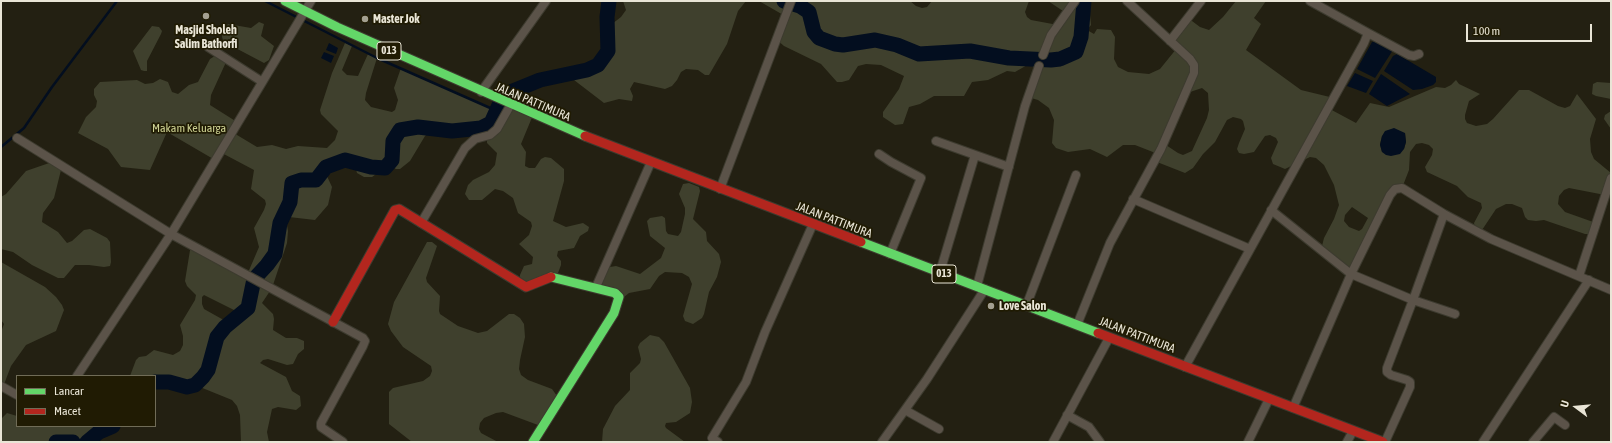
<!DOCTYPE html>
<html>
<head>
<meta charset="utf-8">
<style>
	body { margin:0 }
	#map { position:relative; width:1612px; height:443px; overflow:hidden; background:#232012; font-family:"Asap Condensed",sans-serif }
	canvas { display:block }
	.frame { position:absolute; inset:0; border:2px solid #e9e5d6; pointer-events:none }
	.legend { position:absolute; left:16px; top:375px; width:140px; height:52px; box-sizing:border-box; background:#201b03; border:1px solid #706c57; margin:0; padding:5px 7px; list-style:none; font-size:12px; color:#e9e5d6 }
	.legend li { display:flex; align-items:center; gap:8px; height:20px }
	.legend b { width:20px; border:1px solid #706c57 }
	.north { position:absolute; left:1556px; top:387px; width:40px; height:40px; -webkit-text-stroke:3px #201b03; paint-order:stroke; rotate:286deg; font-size:11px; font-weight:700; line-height:16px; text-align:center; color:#e9e5d6 }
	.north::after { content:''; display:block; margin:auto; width:14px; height:18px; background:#e9e5d6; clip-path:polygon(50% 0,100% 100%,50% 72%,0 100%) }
	.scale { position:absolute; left:1466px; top:24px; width:126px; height:18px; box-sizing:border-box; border:2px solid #e9e5d6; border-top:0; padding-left:5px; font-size:12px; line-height:14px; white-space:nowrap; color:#e9e5d6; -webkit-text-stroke:3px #201b03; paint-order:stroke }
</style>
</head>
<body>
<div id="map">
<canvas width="1612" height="443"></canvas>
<div class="frame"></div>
<ul class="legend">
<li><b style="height:5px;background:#63d668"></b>Lancar</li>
<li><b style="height:5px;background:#b3261e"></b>Macet</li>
</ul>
<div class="north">U</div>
<div class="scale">100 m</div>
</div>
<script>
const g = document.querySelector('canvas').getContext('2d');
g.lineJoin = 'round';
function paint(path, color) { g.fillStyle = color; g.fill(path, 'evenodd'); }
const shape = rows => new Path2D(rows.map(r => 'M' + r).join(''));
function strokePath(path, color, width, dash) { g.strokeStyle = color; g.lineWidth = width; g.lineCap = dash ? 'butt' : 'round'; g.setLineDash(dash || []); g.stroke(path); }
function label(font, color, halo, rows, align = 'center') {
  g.font = font + ' "Asap Condensed",sans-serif'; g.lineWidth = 3.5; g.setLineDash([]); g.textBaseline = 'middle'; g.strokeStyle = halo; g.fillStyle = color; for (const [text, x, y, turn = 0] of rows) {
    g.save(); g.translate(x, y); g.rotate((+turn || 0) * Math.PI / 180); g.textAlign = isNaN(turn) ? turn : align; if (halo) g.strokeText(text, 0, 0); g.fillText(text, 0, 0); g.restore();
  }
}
const green = shape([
	[623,1,746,1,738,11,727,44,709,75,705,75,698,70,686,69,681,72,677,80,672,86,665,89,634,82,630,89,633,96,632,101,619,99,604,103,574,80,574,73,598,65,604,59,609,44,608,27,621,17,626,10],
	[759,1,910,1,916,6,922,8,927,7,932,1,1029,1,1025,12,1027,17,1031,20,1058,25,1075,1,1087,1,1086,12,1090,15,1091,25,1087,30,1094,34,1097,29,1111,30,1115,37,1114,59,1118,67,1128,72,1149,74,1160,69,1177,48,1170,41,1188,18,1200,27,1209,30,1223,17,1236,1,1266,1,1254,18,1261,24,1246,50,1301,90,1334,98,1328,108,1356,123,1370,103,1389,107,1436,87,1445,88,1451,85,1456,80,1459,84,1480,94,1469,101,1465,115,1465,119,1467,123,1476,126,1487,124,1493,119,1519,90,1529,90,1558,106,1565,108,1570,106,1577,94,1596,119,1590,139,1591,152,1594,159,1611,173,1611,178,1605,195,1569,188,1564,190,1559,196,1558,204,1565,212,1596,223,1592,234,1585,234,1544,220,1536,221,1528,220,1525,217,1522,208,1512,204,1506,204,1496,209,1482,230,1475,227,1474,223,1482,208,1481,203,1468,197,1457,186,1427,172,1425,167,1432,155,1433,149,1429,145,1422,143,1416,144,1410,152,1409,170,1402,188,1395,189,1351,274,1321,250,1324,238,1334,219,1339,205,1334,185,1324,165,1316,158,1310,157,1285,169,1273,164,1271,158,1278,142,1276,138,1270,135,1265,136,1254,152,1244,154,1239,153,1237,149,1239,143,1245,129,1243,121,1241,119,1233,117,1227,120,1215,142,1203,154,1193,168,1185,173,1157,162,1158,154,1135,145,1123,145,1107,157,1090,149,1068,152,1056,148,1052,143,1054,120,1049,108,1038,100,1028,97,1038,70,1029,64,1015,72,1007,71,988,80,972,82,964,96,934,96,920,104,909,107,903,124,895,125,883,117,883,112,899,89,904,76,881,65,866,64,858,66,849,80,842,82,837,82,821,64,784,46,776,39,785,16],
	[1202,88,1208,93,1209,110,1207,118,1192,151,1183,155,1178,153,1163,143,1190,92],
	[1405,133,1406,142,1404,149,1382,152,1380,144,1382,136],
	[1352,207,1368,218,1362,229,1359,231,1349,227,1344,221,1345,215],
	[1048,1,1072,1,1067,10,1063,11],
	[259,22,264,24,261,36,274,46,269,60,264,63,228,44,223,40,222,37,223,30,228,24,251,28],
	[152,26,159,27,162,31,161,34,147,61,147,71,144,71,141,70,133,51],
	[345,43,352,46,342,70,347,75,358,76,368,54,377,58,366,93,365,100,371,107,392,112,395,110,398,100,394,88,401,68,497,111,491,123,481,128,452,131,434,128,425,136,410,161,400,169,396,169,389,165,372,177,364,177,357,173,354,161,345,160,327,167,326,174,332,187,328,205,315,220,289,217,286,220,288,231,287,243,272,288,262,303,273,314,274,319,273,330,286,338,297,338,304,341,304,349,298,354,293,364,287,365,268,359,263,360,260,363,286,377,292,391,300,396,301,406,296,410,278,407,272,409,267,432,269,442,241,442,240,415,237,406,232,400,195,385,187,387,169,382,155,382,155,376,130,376,136,360,139,357,146,356,154,350,173,355,180,351,183,345,183,336,180,325,195,300,196,295,187,286,185,281,191,244,247,275,259,247,254,228,264,210,266,204,265,200,251,189,254,170,220,152,215,160,167,132,150,170,121,167,108,149,78,133,86,117,96,107,97,101,94,95,94,89,100,82,137,80,145,84,153,83,160,79,168,82,172,92,178,94,189,85,198,82,210,59,218,54,227,60,211,95,210,105,237,122,232,132,257,147,272,145,286,149,298,146,327,148,335,140,338,131,321,114,320,110,332,73],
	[204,295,242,314,229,323,204,309,202,304,202,297],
	[1597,82,1611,83,1611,99,1596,96,1592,94,1593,84],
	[510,106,533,115,521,144,526,152,525,166,529,168,535,168,541,159,545,157,551,158,564,169,564,181,553,221,566,227,583,223,589,227,588,231,580,236,574,248,558,251,557,256,561,261,561,265,558,273,531,286,520,277,520,275,524,266,532,264,533,257,519,244,529,235,532,226,531,222,518,213,513,198,503,191,495,189,482,200,469,200,465,194,468,185,473,180,489,172,495,165,497,153,487,143,487,139],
	[1611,111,1611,129,1604,119,1605,115],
	[55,161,62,166,54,198,43,213,42,222,58,232,67,243,72,241,84,230,90,229,107,238,110,242,111,262,110,266,104,267,89,265,75,265,64,278,58,278,32,265,13,252,1,249,1,197,6,194,26,171],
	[689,183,699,187,700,191,693,219,706,232,707,241,719,254,721,262,717,277,709,292,704,314,702,318,693,324,685,321,683,316,692,284,689,277,682,273,665,272,659,276,650,289,629,293,624,297,596,287,604,268,616,266,640,274,661,258,665,248,650,236,647,221,650,218,662,216,665,218,666,231,668,234,678,236,681,232,685,214,685,208,679,194,683,184],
	[427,242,432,242,437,246,426,278,427,282,440,296,439,311,440,314,458,326,478,333,487,331,509,314,514,314,520,318,524,324,525,337,520,360,519,369,521,375,528,380,552,389,557,396,538,425,503,412,496,413,484,418,480,423,479,429,481,433,498,442,412,442,389,424,389,392,393,388,423,381,430,376,432,371,431,366,403,347,391,331,388,324,394,302],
	[1,262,45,287,56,297,62,305,64,310,56,331,26,345,11,366,3,387,1,386,1,332,4,324,1,320],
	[650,335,659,337,664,342,690,388,692,402,690,413,676,422,666,423,665,426,666,428,685,442,602,442,603,429,615,406,630,390,630,373,640,363,641,359,638,347,640,343],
	[7,413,17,416,17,426,113,426,99,432,87,442,1,442,1,419]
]);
const water = shape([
	[1376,41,1393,50,1375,78,1357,69,1372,42],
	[329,43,338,48,336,54,326,50],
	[324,52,334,56,331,63,321,58],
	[1397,54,1436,77,1436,82,1433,85,1422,89,1413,90,1384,71,1393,56],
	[1355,73,1373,81,1366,93,1347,86],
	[1381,74,1410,94,1387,106,1369,94],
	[1394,128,1405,133,1406,142,1404,149,1400,154,1391,156,1386,155,1382,152,1380,145,1382,136,1385,131]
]);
const stream = shape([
	[265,1,377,58,497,111],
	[1,147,24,128,52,87,117,1]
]);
const river = shape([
	[784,1,800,6,809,12,814,32,819,38,835,44,843,45,875,40,897,45,919,54,970,51,1009,58,1051,60,1060,59,1076,52,1081,37,1084,1],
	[155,382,169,382,187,387,195,385,203,377,208,370,217,337,225,327,248,308,254,279,267,265,275,254,280,223,290,202,292,183,301,180,316,180,326,167,345,160,371,167,385,168,392,160,393,141,400,130,418,127,452,131,481,128,491,123,500,103,513,91,540,80,587,70,598,65,608,51,607,17,609,1],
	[56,442,73,442],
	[87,442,99,432,113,426]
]);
const street = shape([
	[1368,33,1409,55,1414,56,1419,54],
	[1170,41,1201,1],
	[208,47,261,81],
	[1043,55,1051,35,1075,1],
	[481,92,546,1],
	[17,138,171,234,363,338,365,341,363,346,321,423,321,427,343,442],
	[936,141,1009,167],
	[879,154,891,162,921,178,890,254],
	[720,189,791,1],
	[1133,199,1250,249],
	[1271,210,1351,274,1413,300,1444,214],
	[421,223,465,148,475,139,490,135,497,129,510,106],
	[940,272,975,155],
	[1579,276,1611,178],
	[977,286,1025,106,1039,66],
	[596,287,651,162],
	[1027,304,1076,175],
	[1077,325,1110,243,1161,149,1194,73,1194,65,1190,59,1127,1],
	[1185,367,1364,43,1368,33,1310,1],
	[77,376,171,234,311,1],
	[1,386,17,395],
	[1293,408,1351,274,1390,195,1395,189,1402,188,1444,214,1491,239,1611,290],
	[905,410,939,429],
	[1067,415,1089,427,1100,442],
	[718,442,712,438,746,382,765,332,813,224],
	[882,442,927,379,985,289],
	[1053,442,1109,338],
	[1248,442,1269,399],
	[1347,442,1353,431],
	[1385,442,1410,387,1410,382,1407,380,1391,375,1387,372,1387,368,1413,300,1455,314],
	[1483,442,1589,280],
	[1533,442,1554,417,1565,425]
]);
const fast = shape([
	[285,1,337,27,585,136],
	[861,242,1098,333],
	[533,442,614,313,619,297,615,293,551,277]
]);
const jam = shape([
	[585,136,861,242],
	[333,322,395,210,399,209,526,287,551,277],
	[1098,333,1383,442]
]);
const markers = [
	[206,16,4,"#a4a091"],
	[365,19,4,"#a4a091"],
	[991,306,4,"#a4a091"]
];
const shields = [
	[389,51,24],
	[944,274,24]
];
const shieldNames = [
	["013",389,51],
	["013",944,274]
];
const poiNames = [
	["Master Jok",373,19],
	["Masjid Sholeh",206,30,"center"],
	["Salim Bathorfi",206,44,"center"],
	["Love Salon",999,306]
];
const streetNames = [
	["JALAN PATTIMURA",533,102,23],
	["JALAN PATTIMURA",834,220,21],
	["JALAN PATTIMURA",1137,335,21]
];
const parkNames = [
	["Makam Keluarga",189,128]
];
paint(green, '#3f402d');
paint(water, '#030e1f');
strokePath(stream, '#030e1f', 2.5);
strokePath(river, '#030e1f', 15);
strokePath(street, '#3d3b2f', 10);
strokePath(fast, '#3d3b2f', 11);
strokePath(jam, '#3d3b2f', 11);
strokePath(street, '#5b5349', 8);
strokePath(fast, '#63d668', 9);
strokePath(jam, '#b3261e', 9);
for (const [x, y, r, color] of markers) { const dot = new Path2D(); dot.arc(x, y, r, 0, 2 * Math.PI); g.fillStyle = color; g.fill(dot); strokePath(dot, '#201b03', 1.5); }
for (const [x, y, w] of shields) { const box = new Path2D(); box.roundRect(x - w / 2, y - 9, w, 18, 3); g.fillStyle = '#201b03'; g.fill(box); strokePath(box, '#e9e5d6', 1); }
label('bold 11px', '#e9e5d6', null, shieldNames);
label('bold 12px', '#e9e5d6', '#201b03', poiNames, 'left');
label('12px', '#e9e5d6', '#201b03', streetNames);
label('12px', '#ccd092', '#201b03', parkNames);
</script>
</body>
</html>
